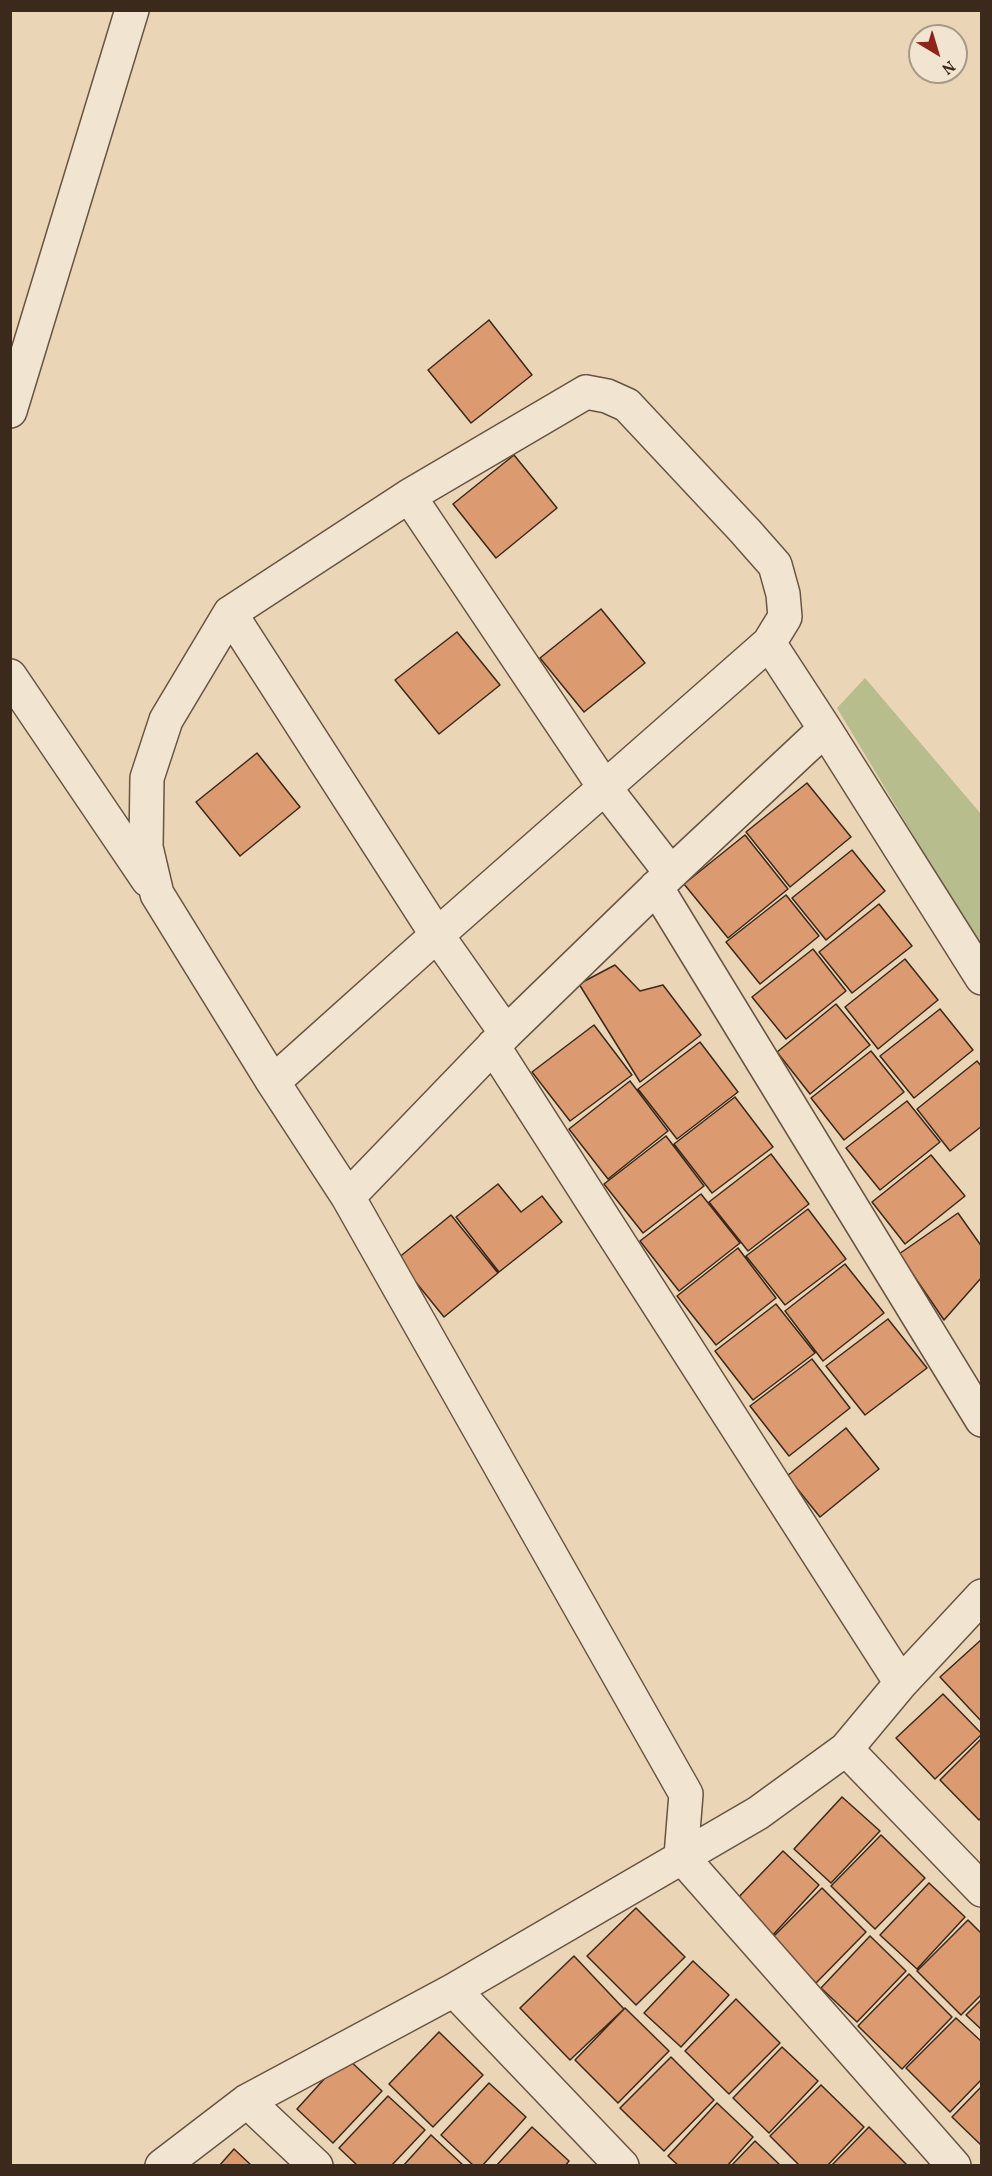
<!DOCTYPE html>
<html>
<head>
<meta charset="utf-8">
<style>
	body { margin:0 }
	#map { position:relative; width:992px; height:2176px; overflow:hidden; background:#ead6b6; font-family:Vollkorn,serif }
	canvas { display:block }
	.frame { position:absolute; inset:0; border:12px solid #3b291b; pointer-events:none }
	.north { position:absolute; left:908px; top:24px; width:60px; height:60px; box-sizing:border-box; background:#f1e4d0; border:2px solid #a89988; border-radius:50%; rotate:142deg; font-size:16px; font-weight:700; line-height:24px; text-align:center; color:#3b291b }
	.north::after { content:''; display:block; margin:auto; width:21px; height:27px; background:#8f2418; clip-path:polygon(50% 0,100% 100%,50% 72%,0 100%) }
</style>
</head>
<body>
<div id="map">
<canvas width="992" height="2176"></canvas>
<div class="frame"></div>
<div class="north">N</div>
</div>
<script>
const g = document.querySelector('canvas').getContext('2d');
g.lineJoin = 'round';
function paint(path, color) { g.fillStyle = color; g.fill(path, 'evenodd'); }
const shape = rows => new Path2D(rows.map(r => 'M' + r).join(''));
function strokePath(path, color, width, dash) { g.strokeStyle = color; g.lineWidth = width; g.lineCap = dash ? 'butt' : 'round'; g.setLineDash(dash || []); g.stroke(path); }
const green = shape([
	[865,678,981,814,981,948,837,708]
]);
const building = shape([
	[489,320,532,375,471,423,428,370,489,320],
	[514,455,557,508,496,558,453,504,514,455],
	[601,609,645,663,584,712,540,658,601,609],
	[457,632,500,685,439,734,395,680,457,632],
	[257,753,300,807,240,856,196,802,257,753],
	[807,783,851,837,790,887,746,832,807,783],
	[745,835,788,889,728,938,684,884,745,835],
	[852,850,885,891,826,940,792,898,852,850],
	[786,895,819,936,760,984,726,942,786,895],
	[879,904,912,946,852,993,819,952,879,904],
	[813,949,846,991,786,1039,752,997,813,949],
	[905,959,938,1000,878,1049,845,1007,905,959],
	[615,965,640,991,663,985,701,1035,640,1082,579,984,615,965],
	[836,1004,870,1045,810,1094,777,1052,836,1004],
	[940,1009,973,1050,914,1098,880,1056,940,1009],
	[594,1025,632,1075,570,1121,532,1072,594,1025],
	[700,1042,738,1092,677,1139,638,1089,700,1042],
	[871,1051,904,1092,844,1140,811,1098,871,1051],
	[977,1061,982,1067,982,1126,950,1151,917,1109,977,1061],
	[630,1081,668,1131,608,1179,569,1129,630,1081],
	[735,1097,773,1147,712,1193,674,1144,735,1097],
	[907,1101,940,1142,880,1190,846,1148,907,1101],
	[666,1136,704,1186,643,1233,604,1184,666,1136],
	[771,1154,809,1204,748,1251,709,1202,771,1154],
	[931,1155,965,1196,905,1244,872,1202,931,1155],
	[498,1184,521,1212,542,1196,562,1222,499,1272,456,1217,498,1184],
	[701,1194,740,1243,679,1291,640,1241,701,1194],
	[808,1209,846,1259,785,1305,746,1256,808,1209],
	[958,1213,982,1247,982,1277,944,1320,899,1254,958,1213],
	[451,1215,498,1273,444,1317,397,1259,451,1215],
	[738,1248,776,1298,716,1345,677,1296,738,1248],
	[845,1264,884,1313,823,1361,785,1311,845,1264],
	[776,1304,815,1353,753,1400,715,1351,776,1304],
	[888,1319,927,1368,865,1415,826,1366,888,1319],
	[812,1359,850,1408,789,1456,750,1406,812,1359],
	[846,1428,879,1469,820,1517,787,1476,846,1428],
	[982,1639,982,1722,940,1677,982,1639],
	[943,1694,982,1734,935,1779,896,1738,943,1694],
	[982,1738,982,1817,979,1820,940,1780,982,1738],
	[842,1797,880,1831,831,1883,794,1849,842,1797],
	[881,1835,925,1878,875,1929,831,1886,881,1835],
	[783,1851,819,1885,771,1937,734,1902,783,1851],
	[929,1883,965,1917,917,1969,880,1935,929,1883],
	[822,1888,866,1932,816,1983,771,1939,822,1888],
	[636,1908,685,1957,636,2005,587,1956,636,1908],
	[968,1920,982,1934,982,1994,961,2015,917,1971,968,1920],
	[870,1936,906,1971,857,2022,821,1988,870,1936],
	[574,1956,624,2009,570,2060,520,2008,574,1956],
	[693,1961,729,1995,681,2047,644,2013,693,1961],
	[909,1974,952,2017,902,2069,858,2026,909,1974],
	[736,1999,780,2043,729,2094,685,2051,736,1999],
	[982,1999,982,2030,966,2015,982,1999],
	[625,2008,669,2051,618,2103,575,2060,625,2008],
	[956,2018,982,2042,982,2079,950,2112,906,2068,956,2018],
	[439,2032,483,2075,433,2127,389,2084,439,2032],
	[782,2047,818,2081,769,2133,733,2098,782,2047],
	[345,2056,382,2091,333,2143,297,2109,345,2056],
	[671,2057,714,2100,664,2151,620,2108,671,2057],
	[489,2083,526,2117,482,2166,474,2166,441,2135,489,2083],
	[821,2085,864,2127,827,2166,800,2166,770,2136,821,2085],
	[982,2086,982,2146,952,2117,982,2086],
	[388,2096,425,2130,391,2166,358,2166,339,2148,388,2096],
	[717,2103,753,2137,727,2166,679,2166,668,2156,717,2103],
	[532,2127,569,2161,565,2166,496,2166,532,2127],
	[869,2127,908,2166,831,2166,869,2127],
	[431,2135,464,2166,403,2166,431,2135],
	[755,2141,781,2166,731,2166,755,2141],
	[234,2149,252,2166,219,2166,234,2149]
]);
const street = shape([
	[586,392,607,396,627,405,745,531,775,565,783,594,785,617,769,643,437,935,273,1082,157,894,146,847,147,778,166,720,230,613,409,496,586,392],
	[10,411,132,10],
	[409,496,605,788,671,873],
	[230,613,437,935,506,1033],
	[769,643,825,729],
	[10,676,148,880],
	[656,887,982,1420],
	[493,1046,901,1683],
	[273,1082,348,1197,686,1794,681,1856,954,2166],
	[348,1197,506,1033,671,873,825,729,982,978],
	[846,1749,982,1890],
	[454,1990,622,2166],
	[247,2101,316,2166],
	[162,2166,247,2101,454,1990,758,1813,846,1749,901,1683,982,1596]
]);
paint(green, '#b7bd8d');
paint(building, '#dc9a71');
strokePath(building, '#3b291b', 1.5);
strokePath(street, '#675442', 36);
strokePath(street, '#f1e4d0', 33);
</script>
</body>
</html>
